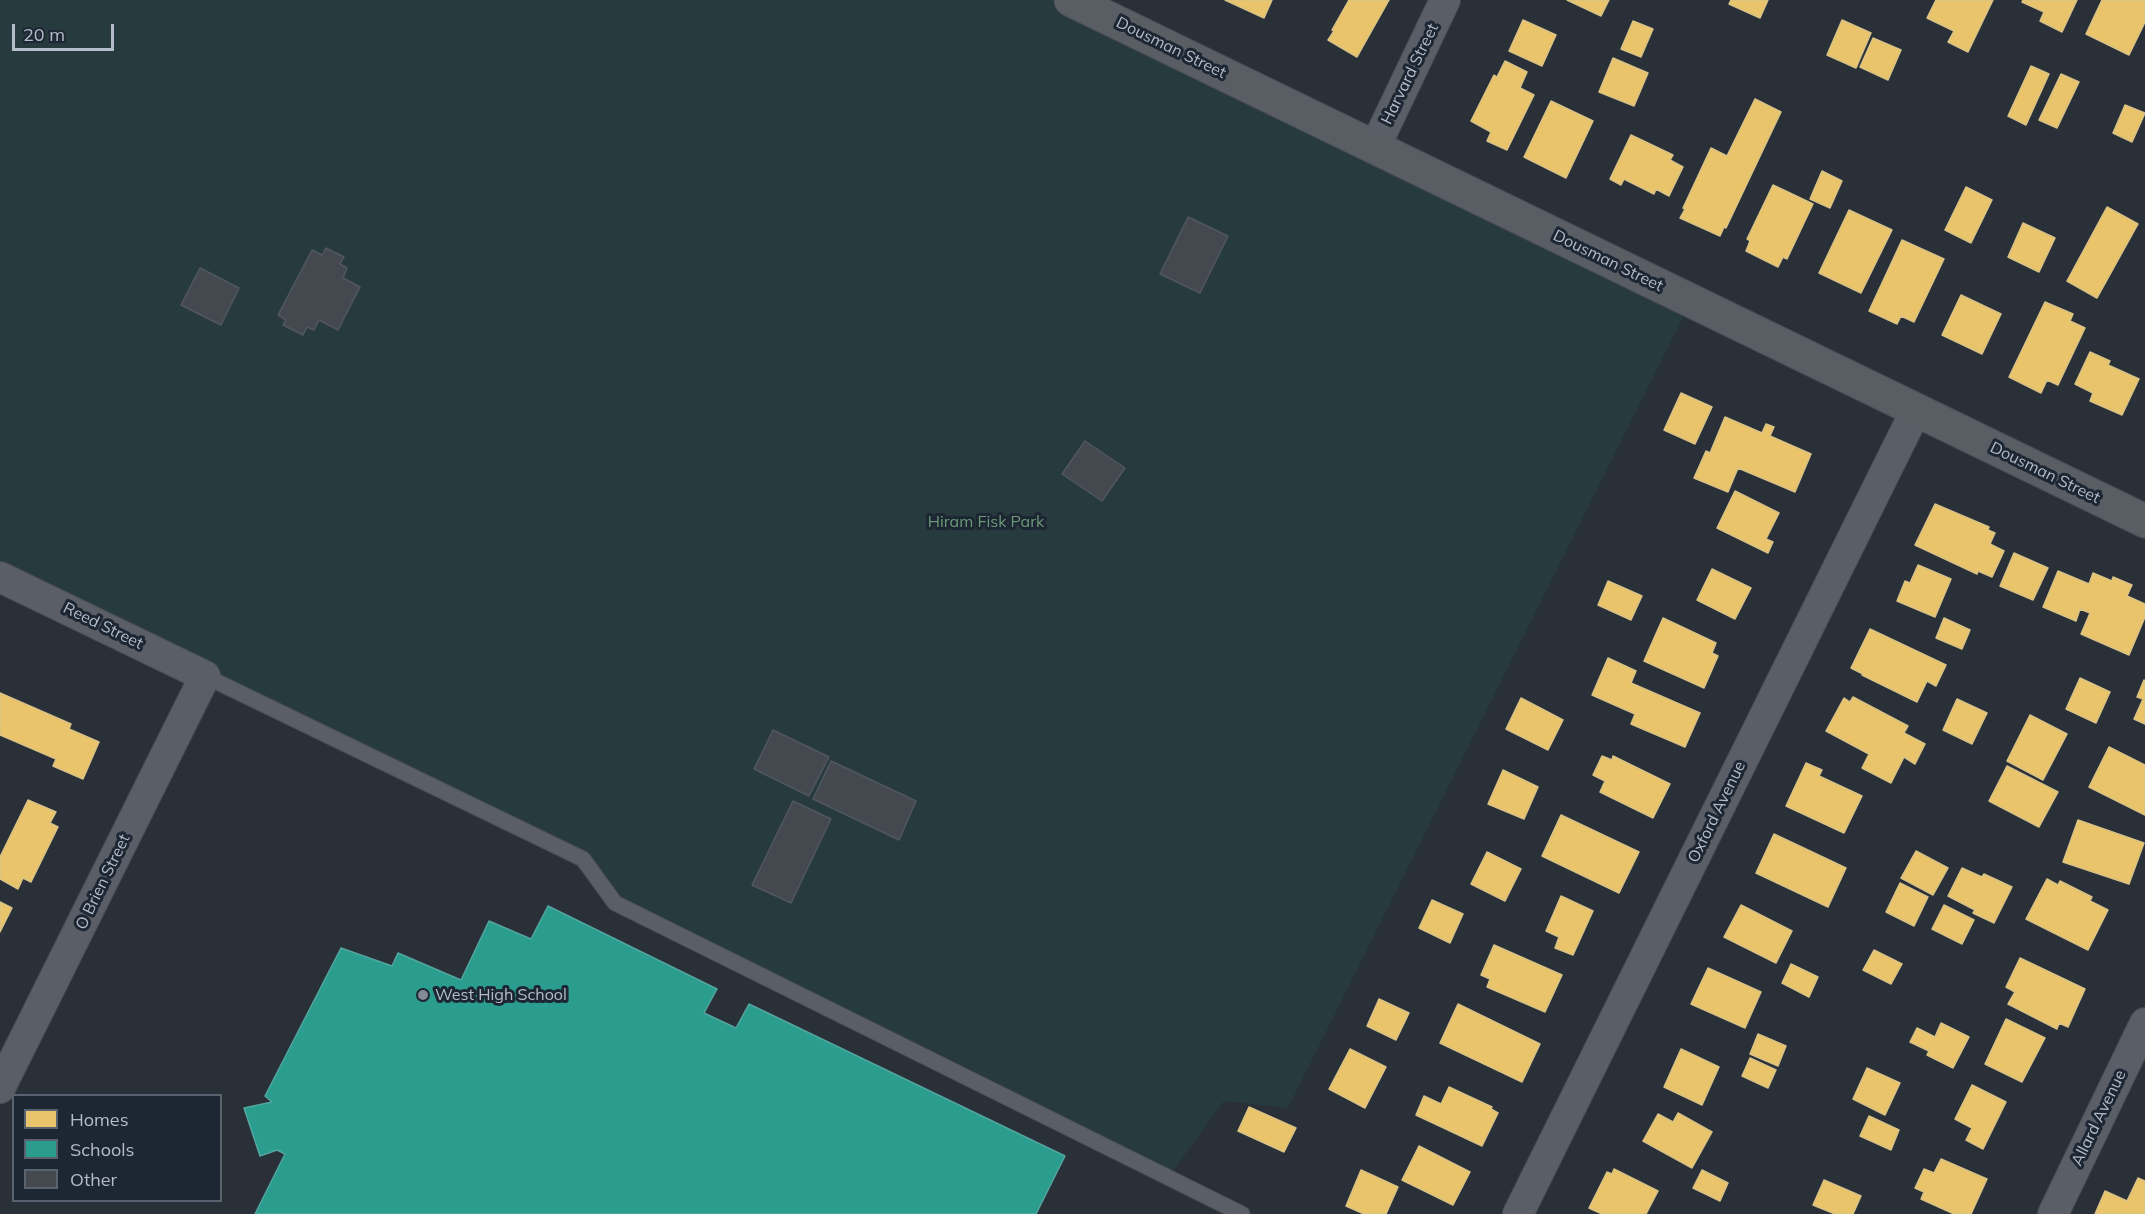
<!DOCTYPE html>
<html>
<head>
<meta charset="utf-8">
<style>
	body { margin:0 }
	#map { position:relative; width:2145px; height:1214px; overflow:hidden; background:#2a3038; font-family:Mulish,sans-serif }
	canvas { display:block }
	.legend { position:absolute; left:12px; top:1094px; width:210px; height:108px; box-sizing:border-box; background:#1d2633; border:2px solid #59626f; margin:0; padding:8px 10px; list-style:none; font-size:18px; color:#b4bcc9 }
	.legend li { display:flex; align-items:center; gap:12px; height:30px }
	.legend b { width:30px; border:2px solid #59626f }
	.scale { position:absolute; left:12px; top:24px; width:102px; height:27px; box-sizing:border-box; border:3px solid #b4bcc9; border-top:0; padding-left:8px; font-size:18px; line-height:21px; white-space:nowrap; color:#b4bcc9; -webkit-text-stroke:4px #1d2633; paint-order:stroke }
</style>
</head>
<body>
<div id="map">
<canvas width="2145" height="1214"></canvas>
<ul class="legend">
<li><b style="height:16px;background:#e9c46a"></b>Homes</li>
<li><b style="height:16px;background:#2a9d8f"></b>Schools</li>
<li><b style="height:16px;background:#444950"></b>Other</li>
</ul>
<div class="scale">20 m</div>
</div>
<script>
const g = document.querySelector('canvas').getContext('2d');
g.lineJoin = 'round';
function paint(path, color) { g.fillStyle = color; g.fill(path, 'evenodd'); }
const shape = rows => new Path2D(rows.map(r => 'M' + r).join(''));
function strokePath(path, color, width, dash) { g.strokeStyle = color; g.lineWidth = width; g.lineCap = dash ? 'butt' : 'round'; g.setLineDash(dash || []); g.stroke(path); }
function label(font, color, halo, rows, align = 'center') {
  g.font = font + ' Mulish,sans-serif'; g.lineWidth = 6; g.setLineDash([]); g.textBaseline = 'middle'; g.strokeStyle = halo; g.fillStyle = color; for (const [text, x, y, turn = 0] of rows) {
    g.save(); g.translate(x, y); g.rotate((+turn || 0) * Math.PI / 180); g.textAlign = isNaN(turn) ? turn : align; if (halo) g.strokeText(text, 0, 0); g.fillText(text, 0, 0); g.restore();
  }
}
const green = shape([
	[0,0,1071,0,1691,301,1288,1108,1224,1101,1168,1178,615,903,583,859,0,577]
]);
const homes = shape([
	[1225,0,1272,0,1264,18,1225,0],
	[1349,0,1389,0,1357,57,1328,40,1334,31,1332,30,1349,0],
	[1567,0,1609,0,1601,16,1567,0],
	[1731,0,1768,0,1760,18,1729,4,1731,0],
	[1936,0,1993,0,1968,52,1948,42,1954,31,1927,18,1936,0],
	[2023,0,2077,0,2062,32,2040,21,2044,12,2022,2,2023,0],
	[2102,0,2145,0,2145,22,2129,55,2086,34,2102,0],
	[1523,20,1556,35,1542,66,1509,51,1523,20],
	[1842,20,1871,33,1856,68,1827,55,1842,20],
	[1633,21,1653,29,1641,57,1621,49,1633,21],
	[1873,38,1901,50,1888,80,1860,67,1873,38],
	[1613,58,1648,73,1634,106,1599,92,1613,58],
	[1505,61,1527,72,1520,88,1534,95,1507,150,1487,141,1491,132,1471,121,1494,75,1497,77,1505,61],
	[2031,66,2049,74,2026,125,2008,116,2031,66],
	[2061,74,2079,82,2057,128,2039,120,2061,74],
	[1755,99,1781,112,1726,228,1724,227,1720,236,1680,218,1685,209,1683,208,1711,148,1727,156,1755,99],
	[1551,101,1593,121,1566,178,1524,157,1551,101],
	[2125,105,2145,113,2132,142,2113,133,2125,105],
	[1631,135,1673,155,1670,160,1683,167,1669,196,1656,189,1654,194,1624,179,1621,185,1610,179,1631,135],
	[1822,171,1842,181,1830,208,1810,199,1822,171],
	[1773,185,1813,204,1787,259,1783,257,1778,267,1746,251,1750,241,1747,239,1773,185],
	[1966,187,1992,200,1971,243,1945,230,1966,187],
	[2107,207,2138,224,2097,298,2067,281,2107,207],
	[1849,210,1892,230,1861,293,1819,273,1849,210],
	[2023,223,2055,238,2039,272,2008,257,2023,223],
	[1902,240,1944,259,1914,322,1901,316,1897,324,1869,311,1902,240],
	[1961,295,2001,314,1982,354,1942,335,1961,295],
	[2045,302,2073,314,2070,321,2085,328,2058,385,2047,380,2041,393,2009,377,2045,302],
	[2090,352,2110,361,2108,365,2139,379,2122,415,2090,401,2093,393,2075,384,2090,352],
	[1681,393,1712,407,1695,444,1664,430,1681,393],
	[1725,417,1762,433,1766,424,1774,427,1770,436,1811,454,1795,492,1738,468,1728,492,1694,478,1706,451,1710,453,1725,417],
	[1735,491,1779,513,1766,539,1773,542,1768,553,1717,528,1735,491],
	[1935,504,1989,527,1988,530,1995,533,1990,544,2004,551,1992,577,1978,571,1977,574,1915,545,1935,504],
	[2014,553,2048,568,2033,600,2000,586,2014,553],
	[1918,565,1951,579,1935,617,1897,601,1905,581,1910,583,1918,565],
	[1712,569,1751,588,1735,619,1697,600,1712,569],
	[2058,571,2089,584,2093,573,2112,581,2113,577,2132,585,2127,596,2145,604,2145,617,2129,655,2081,634,2090,613,2080,609,2076,621,2043,607,2058,571],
	[1608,581,1642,596,1631,620,1598,605,1608,581],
	[1663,618,1716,643,1712,653,1718,656,1704,688,1644,661,1663,618],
	[1944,618,1970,630,1962,649,1936,638,1944,618],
	[1870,629,1946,665,1936,686,1927,681,1917,702,1862,675,1863,674,1851,668,1870,629],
	[1608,658,1636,671,1631,683,1700,713,1685,747,1631,724,1635,714,1592,695,1608,658],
	[2080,678,2110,692,2096,723,2066,709,2080,678],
	[2144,680,2145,681,2145,724,2134,719,2143,699,2137,697,2144,680],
	[0,693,71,724,69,729,99,742,83,779,53,766,56,759,0,735,0,693],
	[1853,697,1908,726,1904,733,1925,744,1915,764,1904,757,1891,783,1862,768,1869,754,1826,731,1844,698,1850,702,1853,697],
	[1521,698,1563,720,1548,750,1506,729,1521,698],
	[1957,699,1987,713,1972,744,1943,730,1957,699],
	[2030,715,2067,734,2043,780,2007,761,2030,715],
	[2109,747,2145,765,2145,815,2089,787,2109,747],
	[1602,756,1612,760,1613,756,1670,784,1653,818,1600,792,1605,781,1593,775,1602,756],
	[1806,763,1822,770,1819,776,1862,796,1844,833,1786,806,1806,763],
	[2007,766,2058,792,2039,827,1989,801,2007,766],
	[1503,770,1538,787,1524,819,1488,804,1503,770],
	[28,800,56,812,50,823,58,827,31,882,23,878,18,889,0,879,0,857,28,800],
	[1561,815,1639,852,1619,893,1542,856,1561,815],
	[2078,820,2144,843,2129,884,2063,862,2078,820],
	[1774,834,1846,868,1828,907,1756,873,1774,834],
	[1916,851,1948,868,1933,895,1901,878,1916,851],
	[1487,852,1521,869,1505,901,1471,884,1487,852],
	[1962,868,1982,877,1984,874,2012,887,1994,923,1973,913,1975,910,1948,896,1962,868],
	[2047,879,2058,885,2060,881,2092,897,2090,901,2108,910,2088,950,2026,919,2047,879],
	[1900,883,1928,897,1914,926,1886,912,1900,883],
	[1561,896,1593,911,1573,955,1555,948,1559,937,1546,931,1561,896],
	[1432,900,1463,914,1450,943,1419,928,1432,900],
	[0,902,12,908,0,932,0,902],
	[1741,905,1792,931,1776,963,1724,937,1741,905],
	[1944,905,1974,920,1962,944,1932,929,1944,905],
	[1494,945,1562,975,1545,1012,1487,987,1490,979,1481,975,1494,945],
	[1874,950,1902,964,1891,984,1863,970,1874,950],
	[2020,958,2085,989,2068,1027,2059,1023,2057,1029,2008,1004,2015,992,2006,987,2020,958],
	[1791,964,1818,977,1809,997,1782,983,1791,964],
	[1708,968,1761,992,1745,1028,1691,1004,1708,968],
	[1379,999,1409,1013,1396,1040,1367,1026,1379,999],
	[1458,1004,1540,1044,1522,1082,1440,1043,1458,1004],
	[2006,1019,2045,1038,2022,1082,1985,1064,2006,1019],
	[1941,1023,1969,1037,1953,1068,1927,1055,1929,1051,1910,1042,1917,1028,1935,1037,1941,1023],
	[1758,1034,1786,1046,1778,1066,1750,1054,1758,1034],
	[1350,1049,1386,1067,1365,1108,1329,1089,1350,1049],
	[1681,1049,1719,1067,1702,1105,1664,1087,1681,1049],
	[1750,1058,1776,1070,1768,1088,1742,1076,1750,1058],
	[1867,1068,1900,1083,1885,1115,1853,1099,1867,1068],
	[1972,1085,2006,1102,1983,1149,1966,1140,1972,1128,1955,1119,1972,1085],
	[1449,1087,1492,1107,1491,1109,1498,1113,1482,1146,1416,1115,1424,1096,1441,1104,1449,1087],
	[1249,1107,1296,1128,1284,1152,1238,1131,1249,1107],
	[1678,1113,1712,1132,1692,1168,1643,1141,1658,1114,1673,1122,1678,1113],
	[1869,1116,1899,1130,1891,1150,1860,1136,1869,1116],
	[1419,1146,1470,1172,1453,1205,1402,1180,1419,1146],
	[1941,1159,1987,1179,1971,1214,1954,1214,1921,1199,1924,1192,1915,1188,1924,1169,1934,1173,1941,1159],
	[1614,1169,1658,1191,1646,1214,1602,1214,1589,1208,1607,1172,1612,1174,1614,1169],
	[1361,1170,1398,1187,1386,1214,1364,1214,1346,1206,1361,1170],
	[1702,1170,1728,1183,1720,1201,1693,1188,1702,1170],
	[2138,1178,2145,1181,2145,1214,2095,1214,2105,1191,2127,1201,2138,1178],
	[1824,1180,1861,1196,1853,1214,1835,1214,1813,1205,1824,1180]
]);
const schools = shape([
	[548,906,717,989,704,1013,736,1028,749,1004,1065,1156,1036,1214,255,1214,285,1154,277,1150,260,1156,244,1108,272,1102,265,1096,341,948,392,966,398,953,461,980,489,921,531,939,548,906]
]);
const building = shape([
	[1188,217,1228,236,1200,293,1160,274,1188,217],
	[326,248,344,257,340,264,347,268,343,278,360,287,338,330,319,320,314,330,307,327,303,335,283,325,286,320,278,315,312,250,322,255,326,248],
	[200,268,239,288,221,325,181,305,200,268],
	[1085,441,1125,468,1102,501,1062,474,1085,441],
	[773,730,829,757,809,796,754,769,773,730],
	[831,761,916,801,899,840,813,799,831,761],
	[793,801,831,819,791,903,752,885,793,801]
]);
const lane = shape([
	[205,676,583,859,615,903,1242,1214]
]);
const street = shape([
	[1375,147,1445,0],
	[0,577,205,676,0,1088],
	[1518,1214,1916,410],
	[2053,1214,2145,1023]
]);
const secondary = shape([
	[1071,0,2145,521]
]);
const markers = [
	[423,995,6,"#848b96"]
];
const streetNames = [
	["Dousman Street",1171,48,26],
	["Harvard Street",1410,74,-64],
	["Dousman Street",1608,261,26],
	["Dousman Street",2045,473,26],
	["Reed Street",103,626,26],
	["Oxford Avenue",1717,812,-64],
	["O Brien Street",103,882,-64],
	["Allard Avenue",2099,1118,-64]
];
const parkNames = [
	["Hiram Fisk Park",986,522]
];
const poiNames = [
	["West High School",435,995]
];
paint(green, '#273a3e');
paint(homes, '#e9c46a');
strokePath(homes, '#d9c286', 1.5);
paint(schools, '#2a9d8f');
strokePath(schools, '#53a6a0', 1.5);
paint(building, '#444950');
strokePath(building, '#52575f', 1.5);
strokePath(lane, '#484c53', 17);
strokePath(street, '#484c53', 32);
strokePath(secondary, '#484c53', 35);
strokePath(lane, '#5a5e66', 15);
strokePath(street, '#5a5e66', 30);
strokePath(secondary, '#595d64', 33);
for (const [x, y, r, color] of markers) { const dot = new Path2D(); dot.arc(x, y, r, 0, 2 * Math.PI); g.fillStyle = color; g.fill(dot); strokePath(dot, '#1d2633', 2); }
label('16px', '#b4bcc9', '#1d2633', streetNames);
label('16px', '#6b9a76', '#1d2633', parkNames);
label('16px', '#b4bcc9', '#1d2633', poiNames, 'left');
</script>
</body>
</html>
